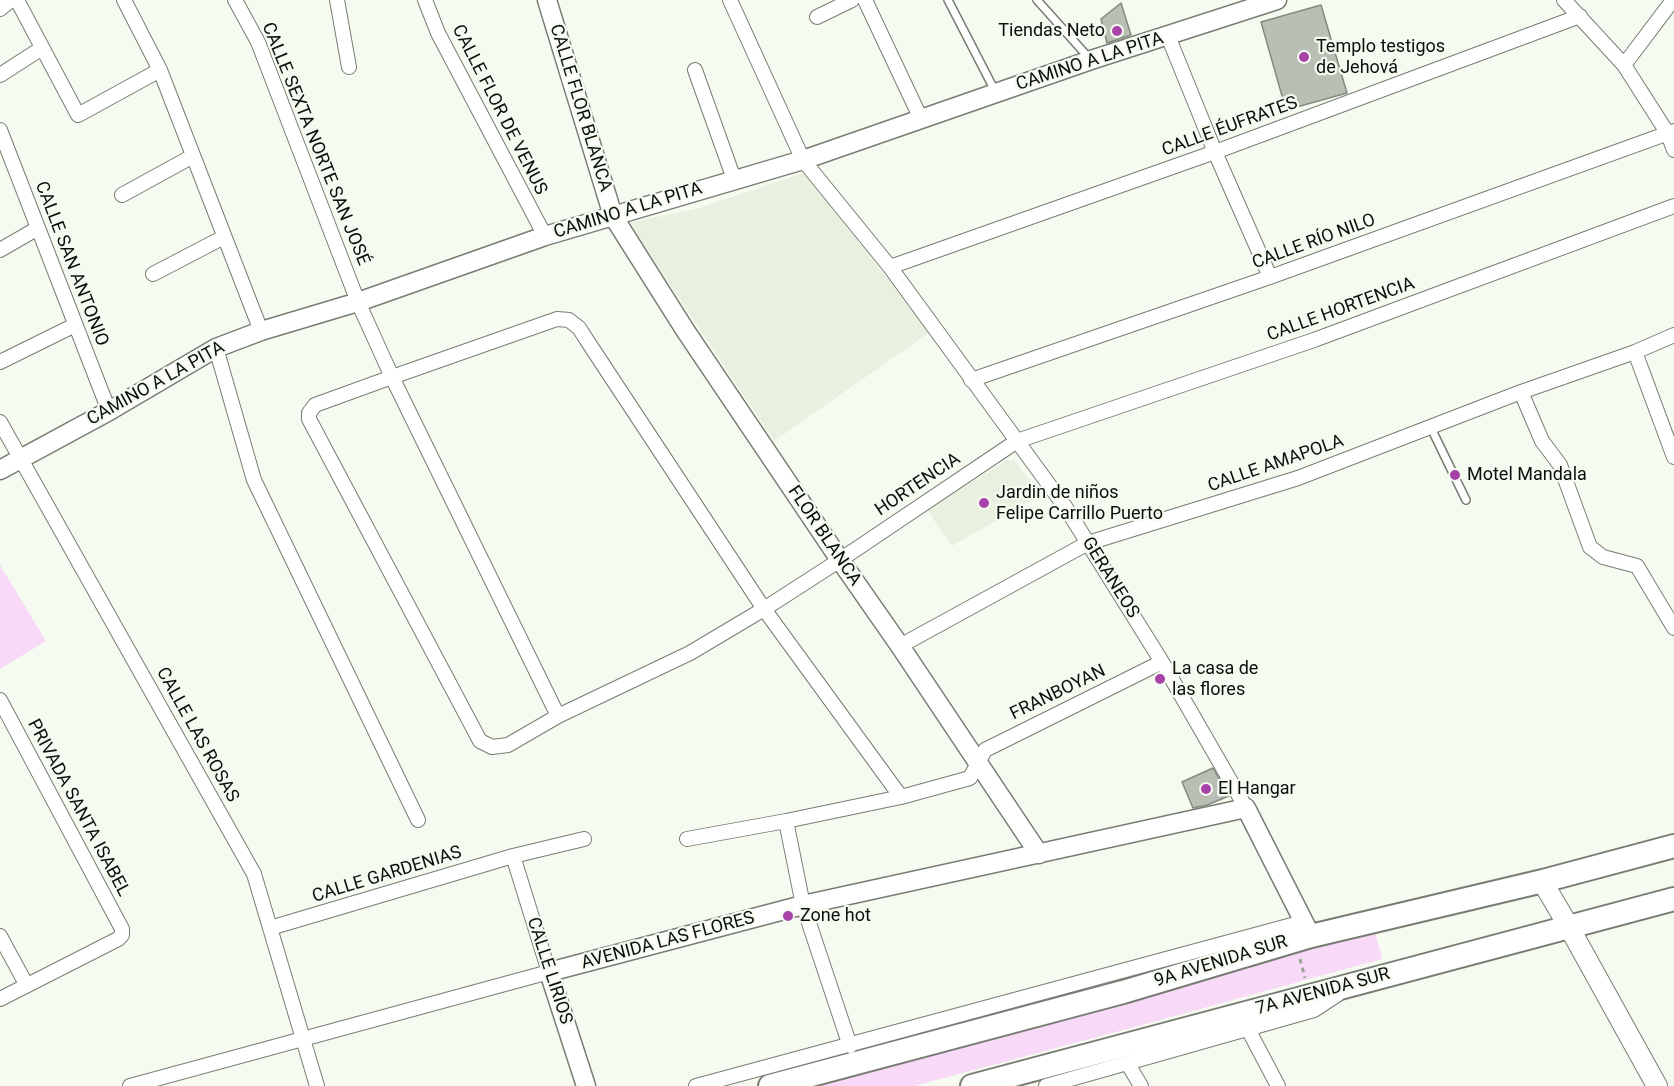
<!DOCTYPE html>
<html>
<head>
<meta charset="utf-8">
<style>
	body { margin:0 }
	canvas { display:block; background:#f5fbf0 }
</style>
</head>
<body>
<canvas width="1674" height="1086"></canvas>
<script>
const g = document.querySelector('canvas').getContext('2d');
g.lineJoin = 'round';
function paint(path, color) { g.fillStyle = color; g.fill(path, 'evenodd'); }
const shape = rows => new Path2D(rows.map(r => 'M' + r).join(''));
function strokePath(path, color, width, dash) { g.strokeStyle = color; g.lineWidth = width; g.lineCap = dash ? 'butt' : 'round'; g.setLineDash(dash || []); g.stroke(path); }
function label(font, color, halo, rows, align = 'center') {
  g.font = font + ' Roboto,sans-serif'; g.lineWidth = 4.5; g.setLineDash([]); g.textBaseline = 'middle'; g.strokeStyle = halo; g.fillStyle = color; for (const [text, x, y, turn = 0] of rows) {
    g.save(); g.translate(x, y); g.rotate((+turn || 0) * Math.PI / 180); g.textAlign = isNaN(turn) ? turn : align; if (halo) g.strokeText(text, 0, 0); g.fillText(text, 0, 0); g.restore();
  }
}
const built = shape([
	[804,173,930,332,774,441,629,223,699,208],
	[1007,460,1015,461,1041,495,952,546,927,510]
]);
const green = shape([
	[0,565,46,641,0,669],
	[1375,932,1382,959,1131,1028,914,1086,800,1086]
]);
const building = shape([
	[1121,3,1131,35,1107,43,1101,19,1121,3],
	[1321,5,1347,93,1286,110,1261,22,1321,5],
	[1213,768,1229,796,1207,805,1193,808,1182,782,1213,768]
]);
const path = shape([
	[1300,959,1305,978]
]);
const service = shape([
	[948,0,995,91],
	[1037,0,1089,58],
	[1431,428,1466,500]
]);
const minor = shape([
	[17,0,78,115,160,70],
	[124,0,160,70,261,331],
	[235,0,258,42,358,302,392,377,558,716],
	[337,0,349,67],
	[425,0,438,33,545,236],
	[730,0,803,160,890,267,1066,508,1162,662,1246,808],
	[865,0,921,119],
	[1564,0,1624,65,1668,134,1674,150],
	[0,9,11,0],
	[817,17,852,0],
	[1168,36,1215,152,1270,277],
	[1624,65,1673,0],
	[695,70,734,179],
	[0,75,42,48],
	[0,130,109,411],
	[122,195,193,156],
	[0,250,38,228],
	[890,267,1215,152,1580,16],
	[153,274,224,237],
	[216,348,254,480,418,820],
	[1635,352,1674,457],
	[0,362,75,325],
	[971,380,1270,277,1674,131],
	[1521,392,1542,441,1560,465,1590,547,1603,557,1637,566,1674,628],
	[0,422,254,874,317,1086],
	[900,646,1088,543,1298,478,1521,392,1635,352,1674,335],
	[0,700,122,929,122,935,118,939,0,999],
	[901,797,764,609,590,345,579,328,569,320,557,319,392,377,315,405,309,413,309,419,480,741,492,747,508,745,558,716,690,653,764,609,840,560,1017,441,1314,340,1674,206],
	[786,821,803,905,850,1046],
	[687,839,786,821,901,797,970,778,985,750,1162,662],
	[270,928,513,856,584,839],
	[0,936,26,984],
	[1248,1029,1278,1086],
	[1128,1064,1141,1086],
	[130,1086,549,972,513,856],
	[696,1086,1303,922],
	[1046,1086,1314,1010,1337,995]
]);
const tertiary = shape([
	[547,0,613,216,685,330,840,560,900,646,1039,854],
	[0,470,109,411,216,348,261,331,358,302,545,236,803,160,1091,60,1277,0],
	[586,1086,549,972,803,905,1246,808,1311,936]
]);
const secondary = shape([
	[1542,881,1569,927,1657,1086]
]);
const primary = shape([
	[770,1086,1123,992,1311,936,1543,881,1674,846],
	[972,1086,1674,899]
]);
const markers = [
	[1117,31,6,"#a743a8"],
	[1304,57,6,"#a743a8"],
	[1455,475,6,"#a743a8"],
	[984,503,6,"#a743a8"],
	[1160,679,6,"#a743a8"],
	[1206,789,6,"#a743a8"],
	[788,916,6,"#a743a8"]
];
const poiNames = [
	["Tiendas Neto",1105,31,"right"],
	["Templo testigos",1316,47],
	["de Jehová",1316,68],
	["Motel Mandala",1467,475],
	["Jardin de niños",996,493],
	["Felipe Carrillo Puerto",996,514],
	["La casa de",1172,669],
	["las flores",1172,690],
	["El Hangar",1218,789],
	["Zone hot",800,916]
];
const streetNames = [
	["CAMINO A LA PITA",1090,62,-18],
	["CALLE FLOR BLANCA",580,108,73],
	["CALLE FLOR DE VENUS",499,110,63],
	["CALLE ÉUFRATES",1230,127,-20],
	["CALLE SEXTA NORTE SAN JOSÉ",315,144,68],
	["CAMINO A LA PITA",628,211,-17],
	["CALLE RÍO NILO",1314,242,-20],
	["CALLE SAN ANTONIO",71,264,69],
	["CALLE HORTENCIA",1341,310,-20],
	["CAMINO A LA PITA",156,384,-29],
	["CALLE AMAPOLA",1276,464,-19],
	["HORTENCIA",918,485,-34],
	["FLOR BLANCA",824,536,56],
	["GERANEOS",1110,578,58],
	["FRANBOYAN",1058,693,-26],
	["CALLE LAS ROSAS",197,735,61],
	["PRIVADA SANTA ISABEL",78,808,62],
	["CALLE GARDENIAS",387,875,-17],
	["AVENIDA LAS FLORES",668,941,-15],
	["9A AVENIDA SUR",1221,962,-17],
	["CALLE LIRIOS",549,971,72],
	["7A AVENIDA SUR",1323,992,-15]
];
paint(built, '#e8f1e0');
paint(green, '#f9d9f8');
paint(building, '#b9bfb5');
strokePath(building, '#848a80', 1.5);
strokePath(service, '#787d74', 10);
strokePath(minor, '#787d74', 16);
strokePath(tertiary, '#787d74', 21);
strokePath(secondary, '#787d74', 22);
strokePath(primary, '#787d74', 26);
strokePath(path, '#9ea29a', 3, [4.5, 4.5]);
strokePath(service, '#fff', 7);
strokePath(minor, '#fff', 14);
strokePath(tertiary, '#fff', 18);
strokePath(secondary, '#fff', 20);
strokePath(primary, '#fff', 22);
for (const [x, y, r, color] of markers) { const dot = new Path2D(); dot.arc(x, y, r, 0, 2 * Math.PI); g.fillStyle = color; g.fill(dot); strokePath(dot, '#f5fbf0', 2); }
label('18px', '#0c0e0a', '#f5fbf0', poiNames, 'left');
label('18px', '#0c0e0a', '#f5fbf0', streetNames);
</script>
</body>
</html>
